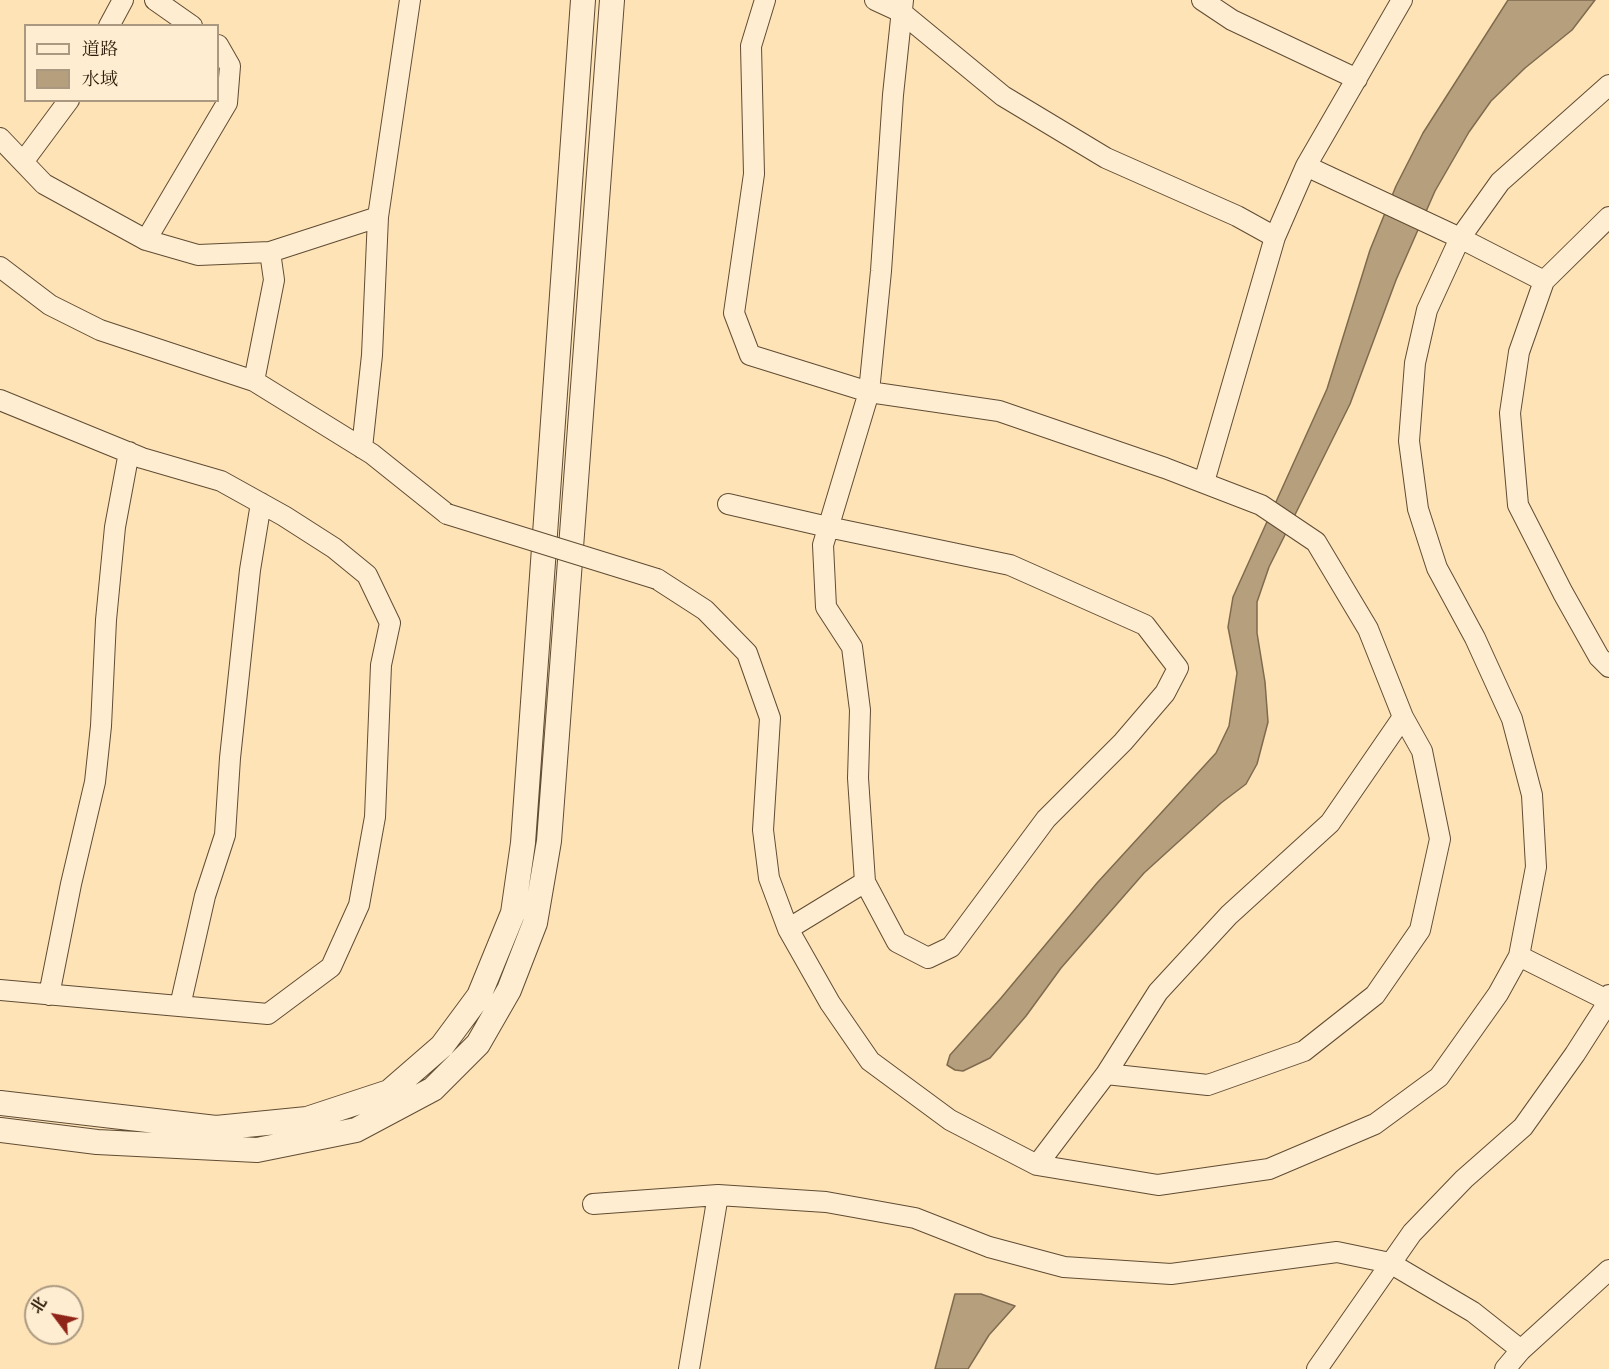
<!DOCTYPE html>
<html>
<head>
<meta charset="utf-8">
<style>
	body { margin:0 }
	#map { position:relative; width:1609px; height:1369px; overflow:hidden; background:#fee3b7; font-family:"Sorts Mill Goudy","Noto Serif SC",serif }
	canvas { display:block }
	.legend { position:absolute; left:24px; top:24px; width:195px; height:78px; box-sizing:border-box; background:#feedd0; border:2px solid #aa9980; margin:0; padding:8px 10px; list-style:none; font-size:18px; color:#2b1a08 }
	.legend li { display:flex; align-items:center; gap:12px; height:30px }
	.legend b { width:30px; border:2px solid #aa9980 }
	.north { position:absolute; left:24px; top:1285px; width:60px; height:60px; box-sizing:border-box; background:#feedd0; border:2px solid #aa9980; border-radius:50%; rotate:302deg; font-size:16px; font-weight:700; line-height:24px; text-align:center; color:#2b1a08 }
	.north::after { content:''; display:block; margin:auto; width:21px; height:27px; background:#8f2418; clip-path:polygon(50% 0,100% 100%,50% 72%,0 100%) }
</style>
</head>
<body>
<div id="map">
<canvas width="1609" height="1369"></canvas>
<ul class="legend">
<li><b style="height:8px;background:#feedd0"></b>道路</li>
<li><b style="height:16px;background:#b69f7c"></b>水域</li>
</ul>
<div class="north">北</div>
</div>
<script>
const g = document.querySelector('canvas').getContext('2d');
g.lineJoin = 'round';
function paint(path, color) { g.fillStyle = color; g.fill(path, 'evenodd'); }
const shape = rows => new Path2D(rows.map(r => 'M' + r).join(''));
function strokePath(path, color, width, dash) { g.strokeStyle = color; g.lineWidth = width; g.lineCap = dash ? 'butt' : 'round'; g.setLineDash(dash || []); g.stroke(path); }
const water = shape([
	[1508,0,1595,0,1572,30,1525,68,1491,101,1469,132,1435,191,1396,280,1350,404,1269,567,1257,602,1257,633,1265,682,1268,722,1257,764,1246,784,1221,803,1144,873,1061,968,1026,1016,990,1058,963,1071,955,1070,947,1065,950,1055,1001,998,1097,883,1216,753,1229,726,1237,673,1228,627,1233,597,1327,389,1370,250,1396,186,1423,133,1508,0],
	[955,1294,981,1294,1015,1306,989,1335,968,1369,935,1369,955,1294]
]);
const minor = shape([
	[155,0,192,26],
	[765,0,751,46,754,174,734,313,750,355,869,392,999,411,1165,468,1261,505,1316,542,1368,629,1403,717,1330,823,1229,915,1158,992,1106,1074,1037,1165],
	[875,0,901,12,1003,96,1106,158,1237,216,1275,237,1306,166,1460,238,1544,281],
	[1202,0,1232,20,1357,79],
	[109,26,123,0],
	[0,138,44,184,146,240,198,255,270,252,274,280,254,381],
	[23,162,69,100],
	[1306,166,1402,0],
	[1609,217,1544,281,1519,352,1510,413,1518,505,1563,593,1599,657,1609,667],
	[146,240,227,103,230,66,218,45],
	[270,252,378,217,410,0],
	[0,267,50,305,100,330,254,381,372,454,447,514],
	[0,400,142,458,221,481,284,516,334,548,367,575,390,623,381,665,375,817,359,905,331,967,268,1014,0,990],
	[362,448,372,355,378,217],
	[1204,482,1275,237],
	[728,504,828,527,1010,565,1145,625,1178,668,1165,693,1123,742,1046,819,951,947,928,958,897,942,865,882],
	[657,579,705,610,747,653,770,718,763,830,769,878,788,929,830,1003,870,1061,950,1120,1037,1165,1158,1185,1269,1169,1375,1124,1439,1077,1498,994,1519,956,1536,867,1532,795,1512,719,1475,638,1437,568,1418,509,1409,441,1415,363,1427,310,1460,238,1500,182,1609,85],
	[788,929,865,882,858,778,860,710,852,647,826,607,823,545,869,392,881,271,893,95,903,0],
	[1519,956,1609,1001],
	[49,995,71,884,95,782,101,726,106,620,115,527,129,452],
	[180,1006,205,896,225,835,230,758,250,570,261,503],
	[1106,1074,1208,1085,1304,1051,1375,995,1420,930,1440,839,1422,751,1403,717],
	[593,1204,718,1195,826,1202,915,1218,989,1247,1064,1267,1171,1274,1337,1252,1390,1263,1473,1312,1521,1350],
	[689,1369,718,1195],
	[1317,1369,1412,1233,1464,1179,1523,1127,1575,1054,1609,1001,1609,995],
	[1505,1369,1521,1350,1609,1270]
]);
const tertiary = shape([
	[0,1103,216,1128,307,1119,389,1092,442,1046,479,996,513,913,523,843,583,0],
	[0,1130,97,1142,257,1150,356,1130,433,1089,478,1044,509,990,535,923,549,841,612,0]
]);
const minorBridge = shape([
	[447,514,657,579]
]);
paint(water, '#b69f7c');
strokePath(water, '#7e6a4e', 1.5);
strokePath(minor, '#604c34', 22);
strokePath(tertiary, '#604c34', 26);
strokePath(minor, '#feedd0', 20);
strokePath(tertiary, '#feedd0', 24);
strokePath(minorBridge, '#604c34', 22, []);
strokePath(minorBridge, '#feedd0', 20);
</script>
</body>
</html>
